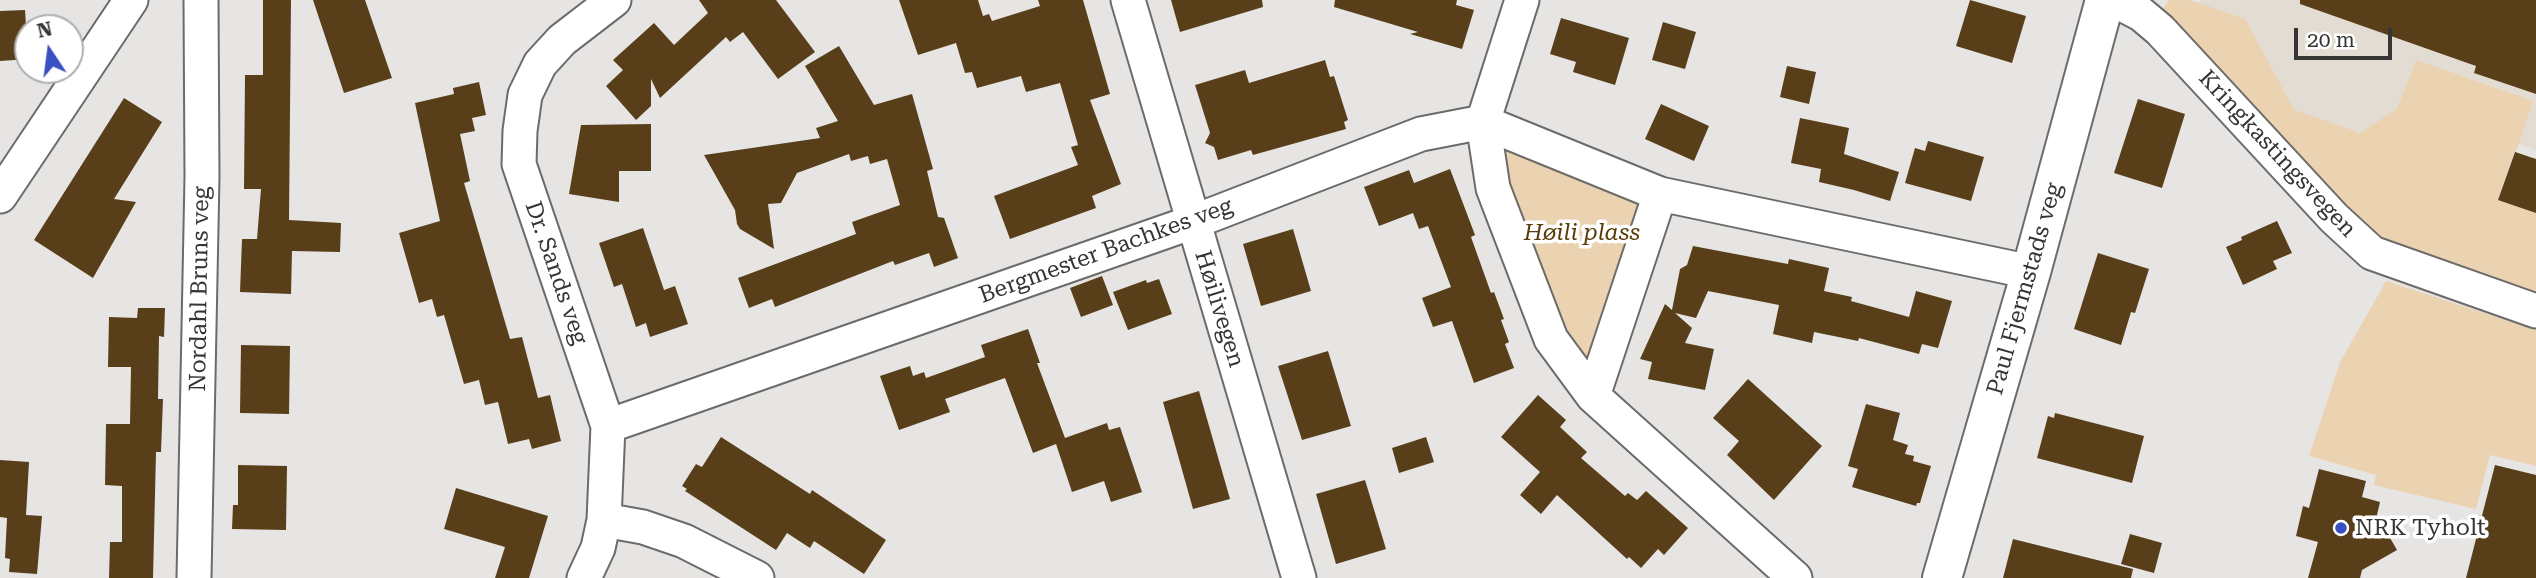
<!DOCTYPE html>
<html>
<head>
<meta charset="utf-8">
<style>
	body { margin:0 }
	#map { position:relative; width:2536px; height:578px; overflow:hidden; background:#e7e5e3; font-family:"Roboto Serif",serif }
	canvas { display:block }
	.north { position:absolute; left:14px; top:14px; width:70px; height:70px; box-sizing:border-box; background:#fff; border:2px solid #aeaeae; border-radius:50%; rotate:347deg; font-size:19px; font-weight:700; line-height:28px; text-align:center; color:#353534 }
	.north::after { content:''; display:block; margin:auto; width:24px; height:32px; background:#3a50c2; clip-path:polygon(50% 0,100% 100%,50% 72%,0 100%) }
	.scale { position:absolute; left:2294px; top:28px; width:98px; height:32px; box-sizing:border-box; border:4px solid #353534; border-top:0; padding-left:9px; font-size:21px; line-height:24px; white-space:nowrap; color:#353534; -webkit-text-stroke:5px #fff; paint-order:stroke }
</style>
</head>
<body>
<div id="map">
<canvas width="2536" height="578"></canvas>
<div class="north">N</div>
<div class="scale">20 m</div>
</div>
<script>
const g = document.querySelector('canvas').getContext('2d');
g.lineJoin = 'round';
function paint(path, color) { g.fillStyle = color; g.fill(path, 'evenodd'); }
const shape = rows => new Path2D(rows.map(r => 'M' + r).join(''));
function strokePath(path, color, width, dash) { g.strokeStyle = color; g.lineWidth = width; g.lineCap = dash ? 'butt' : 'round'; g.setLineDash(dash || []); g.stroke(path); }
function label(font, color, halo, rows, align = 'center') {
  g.font = font + ' "Roboto Serif",serif'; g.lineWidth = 7; g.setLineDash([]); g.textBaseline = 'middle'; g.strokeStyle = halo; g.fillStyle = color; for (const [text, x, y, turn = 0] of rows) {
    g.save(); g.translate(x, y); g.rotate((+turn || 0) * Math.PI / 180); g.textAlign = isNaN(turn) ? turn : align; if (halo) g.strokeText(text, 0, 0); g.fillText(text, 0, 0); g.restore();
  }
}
const built = shape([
	[2200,0,2536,0,2536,150,2492,135,2375,212,2209,21]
]);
const green = shape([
	[2169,0,2191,0,2245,19,2294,110,2360,133,2397,109,2416,60,2533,101,2516,152,2536,159,2514,152,2498,199,2536,213,2536,295,2384,243,2343,207,2162,10],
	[1509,148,1640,201,1595,359,1582,354,1559,322,1507,182,1504,153],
	[2386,281,2536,330,2536,466,2490,455,2476,509,2374,485,2376,475,2309,456,2340,362]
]);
const building = shape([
	[263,0,291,0,289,220,341,223,340,252,292,251,291,294,240,292,242,239,257,239,261,189,244,189,245,75,263,75],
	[313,0,365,0,392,78,344,93],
	[699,0,776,0,815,52,778,79,743,32,730,42,726,37,660,98,651,79,651,106,636,120,606,86,623,70,613,60,654,23,674,45,708,13],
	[899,0,978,0,983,16,989,14,992,21,1040,6,1038,0,1083,0,1110,94,1090,100,1121,184,1092,196,1096,208,1010,239,994,196,1078,165,1071,147,1078,145,1060,83,1026,92,1021,76,977,88,972,72,965,73,956,43,918,55],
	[1171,0,1262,0,1263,7,1180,32],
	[1335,0,1457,0,1456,5,1474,10,1462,49,1410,34,1418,32,1334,7],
	[1970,0,2026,16,2012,63,1956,46],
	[2300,0,2536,0,2536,94,2474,73,2476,66,2300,4],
	[25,10,28,59,0,61,0,11],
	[1561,18,1629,38,1615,85,1573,72,1576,62,1550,54],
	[1663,22,1696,32,1685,69,1652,60],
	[839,46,874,105,912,94,933,169,927,171,938,217,944,218,958,258,934,267,929,253,895,265,893,261,775,307,772,299,749,308,738,278,856,234,852,222,900,205,887,159,870,164,868,156,851,161,849,154,797,173,781,203,768,204,774,249,740,229,737,224,735,210,704,155,820,138,816,128,838,121,805,66],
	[1325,60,1330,77,1334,76,1348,120,1344,122,1346,129,1253,155,1251,150,1218,160,1214,147,1205,143,1210,133,1195,85,1245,70,1249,83],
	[1787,66,1816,72,1809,104,1780,97],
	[479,82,486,115,472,118,475,131,460,134,470,181,464,183,510,339,522,337,538,398,550,395,561,441,532,449,529,439,508,444,498,402,485,405,479,380,464,384,444,315,437,317,432,299,419,303,399,233,440,221,415,103,454,94,453,88],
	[124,98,162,122,114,199,136,202,93,278,34,240],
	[2138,99,2185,114,2162,188,2114,173],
	[1661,104,1709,126,1694,161,1645,139],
	[1800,118,1849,128,1844,154,1899,172,1890,201,1854,190,1819,182,1821,169,1791,163],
	[651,124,651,171,619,171,619,202,569,194,581,125],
	[1928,141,1984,157,1971,201,1905,183,1915,148,1925,151],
	[2515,152,2536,159,2536,213,2498,200],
	[1450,169,1475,235,1471,237,1491,293,1494,292,1504,319,1501,320,1509,342,1505,344,1514,368,1474,383,1452,321,1433,327,1422,298,1451,287,1428,226,1419,229,1413,213,1379,226,1364,187,1409,170,1414,183],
	[2277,221,2292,253,2273,261,2277,269,2243,285,2226,247,2242,240,2241,237],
	[643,228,664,290,675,286,688,324,650,337,646,323,636,327,622,284,614,287,599,243],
	[1293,229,1311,291,1261,306,1243,244],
	[1693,246,1788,264,1789,259,1829,268,1824,291,1852,297,1851,301,1909,317,1916,291,1952,301,1938,348,1922,344,1919,354,1859,338,1858,341,1814,332,1812,343,1773,334,1779,305,1708,291,1696,318,1675,313,1692,328,1685,343,1714,349,1705,390,1648,379,1652,362,1640,359,1665,304,1672,310,1680,269,1687,265],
	[2098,253,2149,269,2135,313,2131,312,2121,345,2074,329],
	[1102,276,1113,305,1081,317,1070,288],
	[1159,279,1172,314,1128,330,1113,292,1146,280,1147,283],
	[138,308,165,308,164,337,159,336,158,399,163,399,161,452,156,452,153,578,109,578,110,542,122,542,122,486,105,485,106,424,130,424,131,367,108,367,109,317,137,318],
	[1028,329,1040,363,1037,363,1065,438,1107,423,1109,430,1120,427,1142,492,1111,502,1104,481,1072,492,1056,444,1033,453,1005,378,945,399,950,412,899,430,880,376,910,366,913,376,924,372,926,378,985,357,981,345],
	[241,345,290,346,289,414,240,413],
	[1328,351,1351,426,1302,440,1278,366],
	[1748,379,1822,446,1774,500,1727,455,1739,441,1713,418],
	[1199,391,1230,499,1193,509,1163,402],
	[1538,395,1566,420,1560,427,1587,452,1581,458,1625,496,1628,493,1637,500,1646,491,1688,528,1664,555,1658,549,1641,568,1629,557,1627,559,1557,495,1541,514,1520,495,1540,472,1501,437],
	[1866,404,1900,413,1893,440,1908,445,1905,454,1914,456,1913,461,1931,466,1920,503,1917,503,1916,506,1852,487,1858,469,1848,466],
	[2055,413,2144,436,2132,483,2037,458,2048,416,2054,418],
	[721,437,810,494,812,490,886,540,864,574,814,541,810,548,787,533,776,550,685,491,687,489,682,486,696,464,702,467],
	[1426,437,1434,462,1399,473,1392,448],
	[0,460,29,462,26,515,42,516,37,574,9,572,10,559,5,558,7,518,0,517],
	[238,465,287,466,286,530,232,529,233,505,238,505],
	[2495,465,2536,475,2536,578,2466,578],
	[2319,469,2366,481,2362,497,2380,502,2377,515,2397,550,2362,570,2360,578,2308,578,2318,542,2296,536,2303,506,2309,508],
	[1365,480,1386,549,1336,564,1316,494],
	[456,488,548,516,529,578,495,578,505,547,444,529],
	[2130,534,2162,543,2154,573,2121,564],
	[2013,539,2133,569,2131,578,2003,578]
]);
const street = shape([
	[1128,0,1299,578],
	[2114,0,2141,14,2160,30,2334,218,2372,253,2536,311],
	[1483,122,1493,188,1551,339,1593,396,1795,578],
	[1483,122,1660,194,2031,272],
	[0,196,131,0],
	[1593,396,1660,194],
	[608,426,1193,222,1421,134,1483,122,1522,0],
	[604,520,643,527,684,541,757,578],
	[194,578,202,177,201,0],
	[584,578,598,548,604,520,608,426,519,164,520,131,525,95,540,64,562,40,614,0]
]);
const secondary = shape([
	[1942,578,2031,272,2105,0]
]);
const markers = [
	[2341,528,7,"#3a50c2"]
];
const streetNames = [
	["Kringkastingsvegen",2277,154,47],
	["Bergmester Bachkes veg",1106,251,-20],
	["Dr. Sands veg",556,273,71],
	["Nordahl Bruns veg",200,289,-89],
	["Paul Fjermstads veg",2025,289,-74],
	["Høilivegen",1219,309,73]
];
const parkNames = [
	["Høili plass",1582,233]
];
const poiNames = [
	["NRK Tyholt",2355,528]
];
paint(built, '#e3dcd3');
paint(green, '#ebd2b0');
paint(building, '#583f1a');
strokePath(street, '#6d6b69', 37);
strokePath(secondary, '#6d6b69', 42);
strokePath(street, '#fff', 33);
strokePath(secondary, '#fff', 38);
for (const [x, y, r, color] of markers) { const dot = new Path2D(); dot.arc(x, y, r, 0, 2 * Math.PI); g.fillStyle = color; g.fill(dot); strokePath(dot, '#fff', 2.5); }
label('23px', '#353534', '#fff', streetNames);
label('italic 23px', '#593c0a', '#fff', parkNames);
label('23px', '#353534', '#fff', poiNames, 'left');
</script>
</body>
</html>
